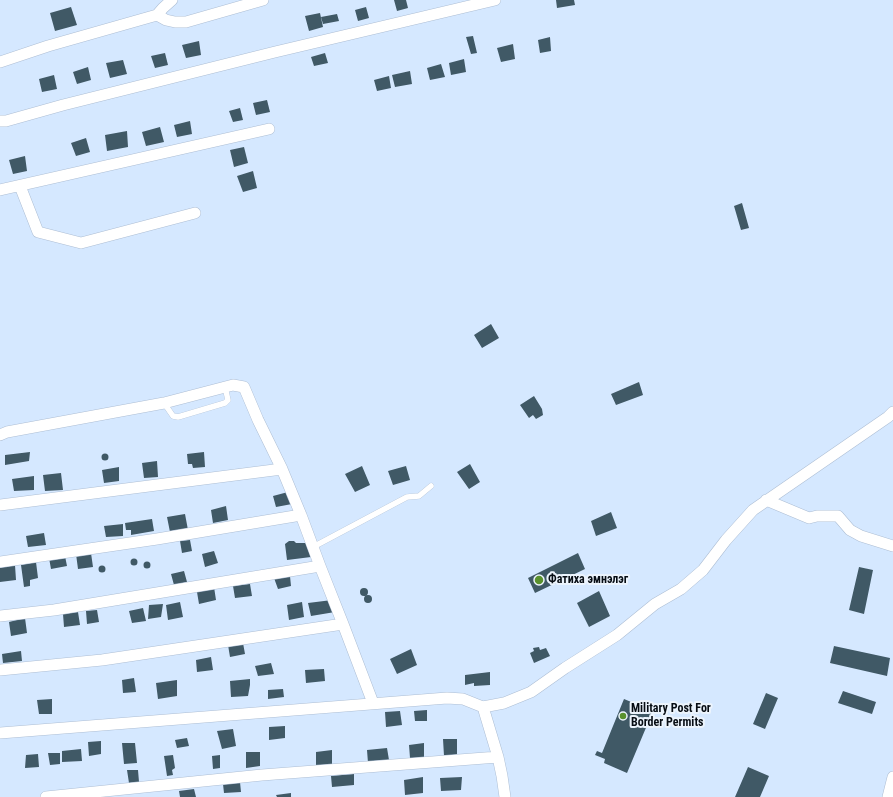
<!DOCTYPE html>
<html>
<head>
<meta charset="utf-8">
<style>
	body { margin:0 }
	canvas { display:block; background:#d5e8ff }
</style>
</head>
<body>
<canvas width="893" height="797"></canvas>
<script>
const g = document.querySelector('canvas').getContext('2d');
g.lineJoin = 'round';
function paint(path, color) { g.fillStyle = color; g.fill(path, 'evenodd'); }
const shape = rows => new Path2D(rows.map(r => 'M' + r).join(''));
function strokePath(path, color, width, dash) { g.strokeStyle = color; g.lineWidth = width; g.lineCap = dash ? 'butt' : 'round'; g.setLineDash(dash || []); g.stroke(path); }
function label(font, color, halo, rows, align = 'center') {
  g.font = font + ' "Roboto Condensed",sans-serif'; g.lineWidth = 4; g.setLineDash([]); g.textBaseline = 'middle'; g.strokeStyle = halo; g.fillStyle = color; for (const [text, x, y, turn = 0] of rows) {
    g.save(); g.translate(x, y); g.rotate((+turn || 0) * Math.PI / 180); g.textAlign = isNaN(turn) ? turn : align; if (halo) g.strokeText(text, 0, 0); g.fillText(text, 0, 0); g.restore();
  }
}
const building = shape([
	[394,0,406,0,408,8,397,11],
	[556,0,574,0,575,5,557,8],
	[71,7,77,25,55,31,50,13],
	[366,7,369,18,358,21,355,10],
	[320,13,323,27,309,31,305,16],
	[337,14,339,21,323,24,321,17],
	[473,36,477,53,471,54,466,37],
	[550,37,551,51,540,53,538,40],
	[199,41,201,55,186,58,182,45],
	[513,44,515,59,501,62,497,48],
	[165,53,168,65,155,68,151,56],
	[325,53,328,63,314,66,311,57],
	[464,59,466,72,451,75,449,63],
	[123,60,127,74,110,78,106,63],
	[441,64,445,77,430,80,427,68],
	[88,67,91,80,77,84,73,72],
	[410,71,412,84,395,87,392,75],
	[54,75,57,89,42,92,39,79],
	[389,76,391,88,377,91,374,80],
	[267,100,270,112,256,115,253,103],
	[240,108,243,120,233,122,229,111],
	[190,121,192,134,177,137,174,125],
	[160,127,164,142,146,146,142,132],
	[127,131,128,147,107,151,105,135],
	[86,138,90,152,76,156,71,143],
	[244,147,248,163,234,167,230,150],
	[25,156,27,171,13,174,9,160],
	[253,171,257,188,243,192,237,176],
	[742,203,749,228,741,230,734,206],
	[491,324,499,338,482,348,474,335],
	[639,382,643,395,616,405,611,394],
	[534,396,542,409,543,415,536,419,533,415,529,418,520,405],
	[30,452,29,461,5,465,5,455],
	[204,452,205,467,193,468,192,464,188,464,187,454],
	'101.5 457a3.5 3.5 0 1 1 7 0a3.5 3.5 0 1 1-7 0Z',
	[157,461,158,477,144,478,142,463],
	[470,464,480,482,469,489,457,472],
	[362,466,370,485,355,492,345,474],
	[406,466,410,480,393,485,388,471],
	[119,467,119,481,104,483,102,470],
	[61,473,63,490,45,491,43,475],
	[34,476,34,490,14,491,12,479],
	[288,492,292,504,276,507,273,496],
	[226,506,228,520,213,523,211,510],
	[611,512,617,528,596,536,591,521],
	[185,514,188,530,170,532,167,517],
	[152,519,154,531,131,535,131,530,126,530,125,523],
	[123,524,123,536,106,537,104,526],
	[44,533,46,545,28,547,26,536],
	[190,540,192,551,182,553,180,541],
	[289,541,294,541,296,543,307,543,311,557,287,560,285,544],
	[214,551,218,563,205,567,202,554],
	[91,553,93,567,78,569,76,554],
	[578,553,585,569,535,593,528,578],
	[65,556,67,566,51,569,49,558],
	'130.5 562a3.5 3.5 0 1 1 7 0a3.5 3.5 0 1 1-7 0Z',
	'143.5 565a3.5 3.5 0 1 1 7 0a3.5 3.5 0 1 1-7 0Z',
	[36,562,38,578,30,580,30,586,24,587,21,565],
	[15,565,16,580,0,582,0,567],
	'98.5 569a3.5 3.5 0 1 1 7 0a3.5 3.5 0 1 1-7 0Z',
	[859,567,873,570,864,614,849,610],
	[184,571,187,582,174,585,171,574],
	[290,576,291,586,278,589,274,578],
	[250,584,252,596,235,598,233,586],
	[214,587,216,600,199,604,197,592],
	'360 592a4 4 0 1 1 8 0a4 4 0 1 1-8 0Z',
	[599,591,610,616,589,627,577,603],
	'364 599a4 4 0 1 1 8 0a4 4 0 1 1-8 0Z',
	[332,600,335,612,311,616,308,603],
	[180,602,183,617,168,620,166,605],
	[302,602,304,617,289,620,287,605],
	[163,604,161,617,148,619,149,605],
	[143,608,146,621,132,623,129,611],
	[97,610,99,622,87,624,86,611],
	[78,612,80,625,64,627,63,614],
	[25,618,27,633,11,636,9,622],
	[243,643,245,654,230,657,228,645],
	[834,646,890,658,887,676,830,663],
	[539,647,540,650,546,648,550,656,534,663,530,653,534,651,533,648],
	[411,649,417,665,397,674,390,659],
	[21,651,22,661,3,663,2,654],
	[211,657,213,670,197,672,196,660],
	[271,663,274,674,258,676,255,666],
	[324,669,325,681,306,683,305,670],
	[490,672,490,685,474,686,474,683,465,685,465,675],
	[134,678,136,692,123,693,122,680],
	[250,679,250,685,248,696,231,697,230,681],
	[177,680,177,696,158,699,156,683],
	[283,689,284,697,268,699,268,690],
	[843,691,876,702,872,714,838,703],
	[766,693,778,698,765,729,753,724],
	[52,699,52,714,39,714,37,700],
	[624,699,653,711,627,773,604,763,605,759,595,755,597,751,602,753],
	[427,710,427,721,415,721,414,711],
	[400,711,402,725,386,727,385,712],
	[285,726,285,738,269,740,269,727],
	[233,729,236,746,222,749,217,731],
	[187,738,189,746,177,748,175,740],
	[443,739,457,739,457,755,444,756],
	[101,741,101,754,89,756,88,742],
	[122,743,135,743,137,763,124,764],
	[424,743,424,758,410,758,409,745],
	[387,748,389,760,368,763,367,750],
	[81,749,82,761,62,762,62,751],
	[332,750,332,766,316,767,316,752],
	[246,752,260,752,260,766,246,768],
	[48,753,60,753,60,764,50,765],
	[38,754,39,767,25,768,26,755],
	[173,755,175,768,172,770,173,775,167,776,164,756],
	[220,755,220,768,213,769,212,756],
	[748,767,769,776,760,797,735,797],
	[127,770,138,770,139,782,129,783],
	[354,774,354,785,332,787,331,776],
	[423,777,423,793,405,795,404,780],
	[462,777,461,790,441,791,440,778],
	[240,782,241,792,224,793,223,784],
	[194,789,196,797,180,797,179,791],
	[291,793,291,797,277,797,276,795]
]);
const service = shape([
	[164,403,173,416,178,417,225,403,228,400,225,387],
	[313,547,407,497,419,496,431,486]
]);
const minor = shape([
	[157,15,163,8,172,0],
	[0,62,48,46,157,15,166,20,175,22,186,22,263,0],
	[0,121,6,121,63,105,275,52,495,0],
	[20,186,38,232,81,243,195,213],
	[0,190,269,129],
	[0,435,7,432,164,403,233,385,244,387,258,420,282,469,301,515,320,566,343,624,373,703],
	[766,500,809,518,817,516,838,516,850,530,861,536,893,546],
	[0,505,282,469],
	[0,562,157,539,301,515],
	[0,616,54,610,320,566],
	[0,670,102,660,343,624],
	[483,707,498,757,502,776,505,797],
	[0,733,447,698,463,699,483,707,504,703,531,692,565,668,617,635,655,604,681,589,703,570,726,540,753,510,888,417,893,412],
	[46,797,262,775,498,757],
	[888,797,893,777]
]);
const markers = [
	[539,580,5,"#5a912d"],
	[623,716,4,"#5a912d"]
];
const poiNames = [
	["Фатиха эмнэлэг",548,580],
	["Military Post For",631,709],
	["Border Permits",631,723]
];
paint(building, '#405966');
strokePath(service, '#adbed4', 6);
strokePath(minor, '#adbed4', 12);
strokePath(service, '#fff', 5.5);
strokePath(minor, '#fff', 11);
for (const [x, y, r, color] of markers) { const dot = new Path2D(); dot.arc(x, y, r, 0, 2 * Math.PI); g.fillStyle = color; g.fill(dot); strokePath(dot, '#ecf4fd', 1.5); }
label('bold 12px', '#070d14', '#ecf4fd', poiNames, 'left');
</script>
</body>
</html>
